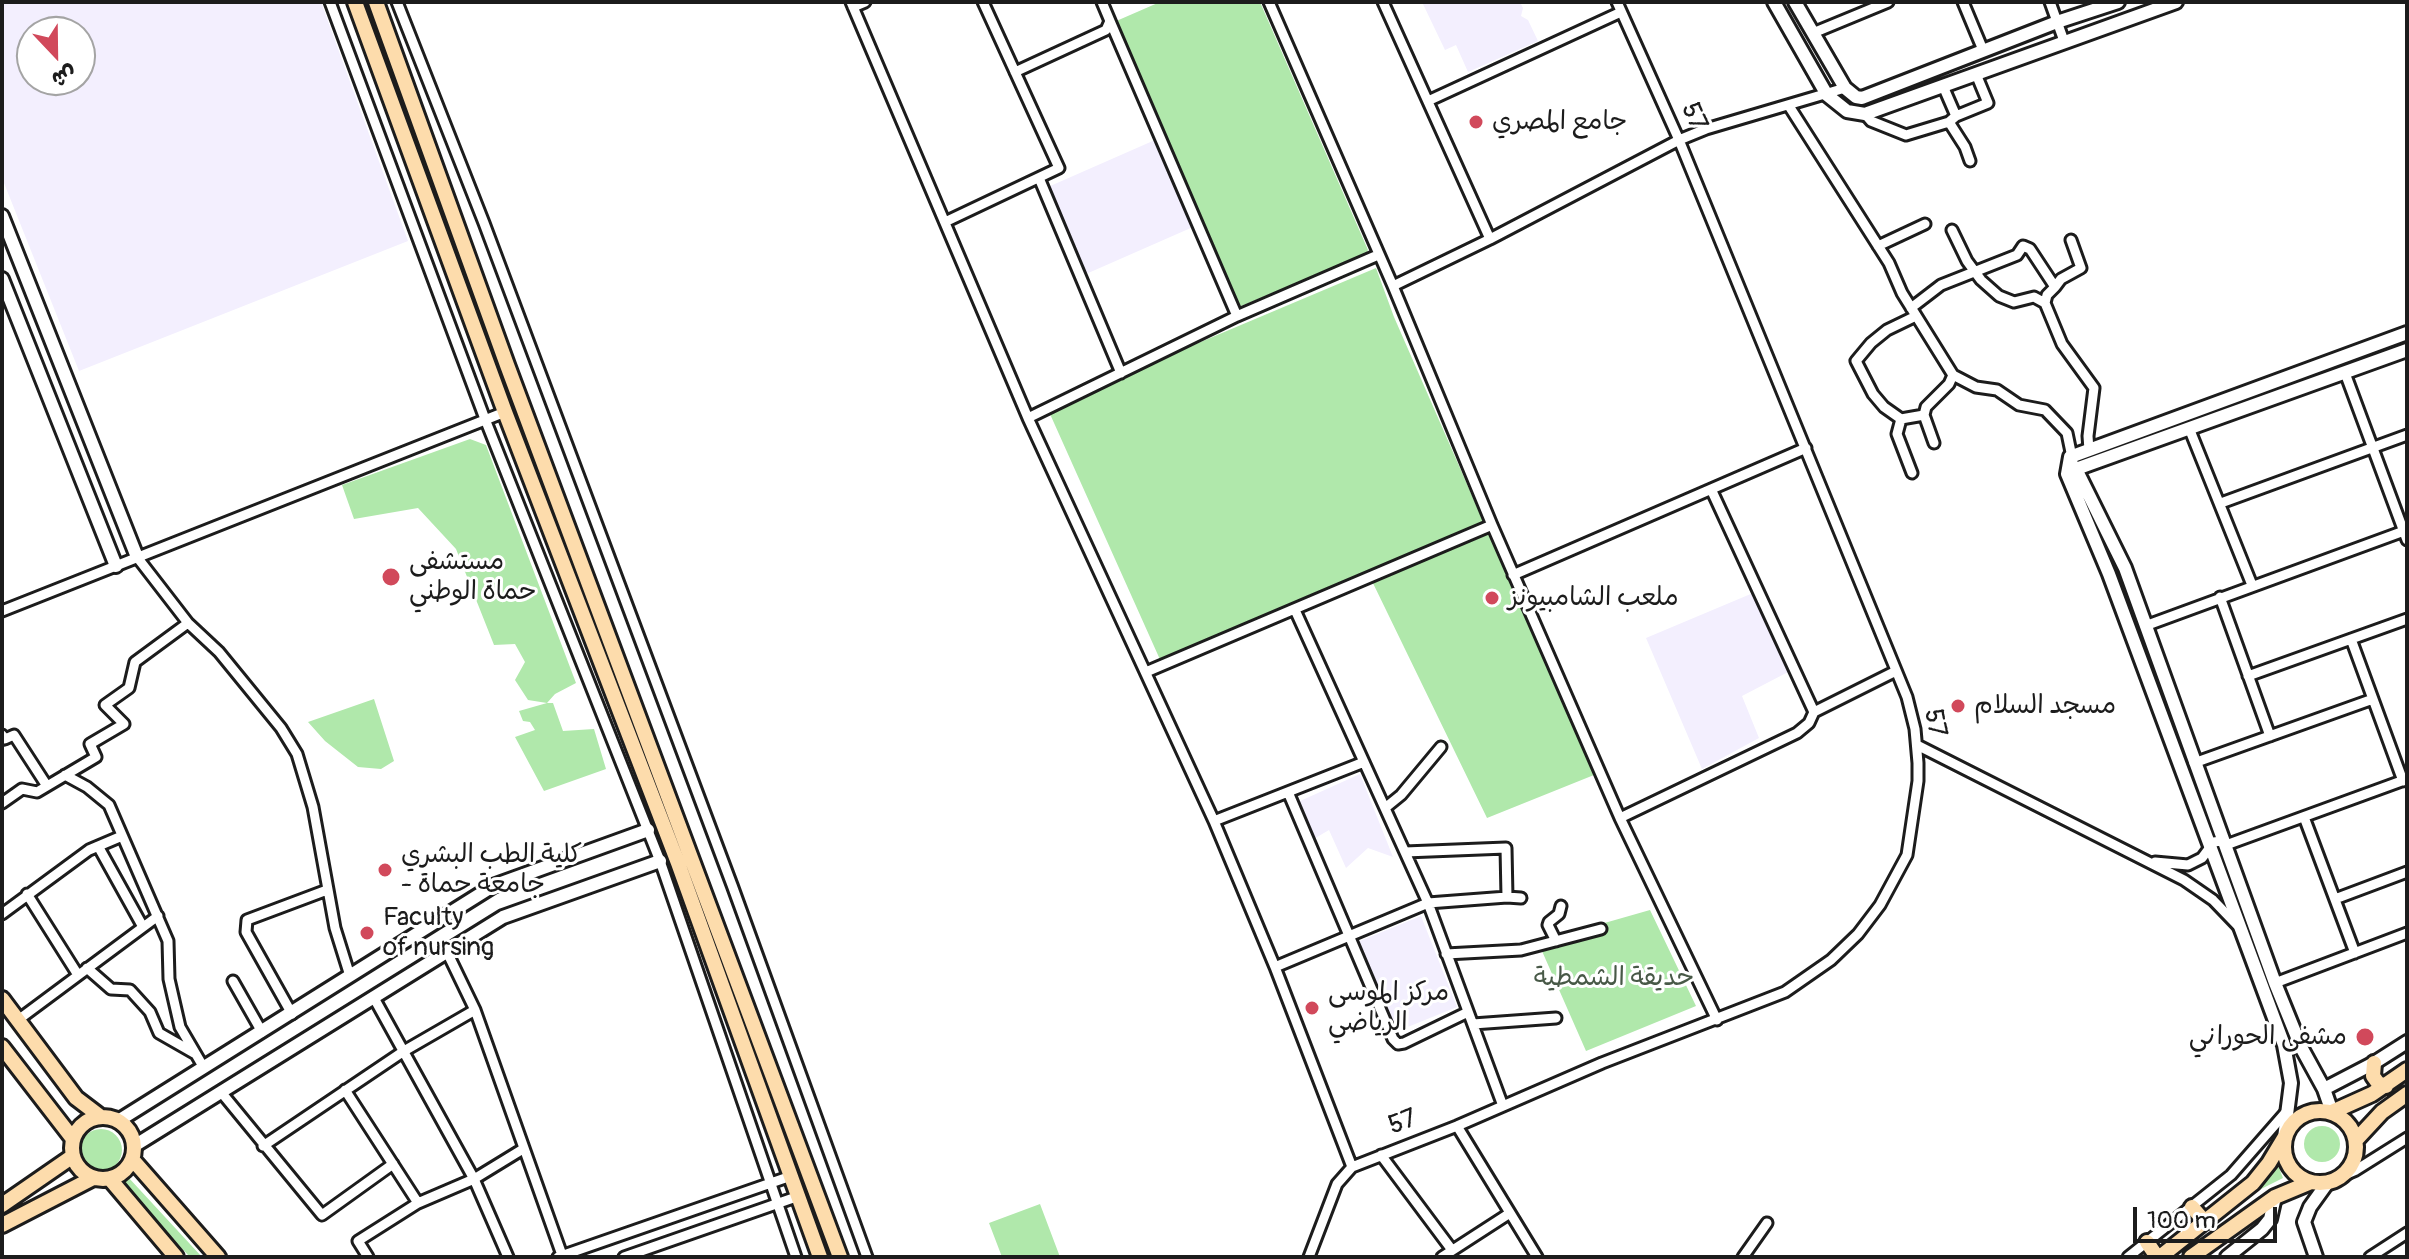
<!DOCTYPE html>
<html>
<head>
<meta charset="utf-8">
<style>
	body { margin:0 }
	#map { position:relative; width:2409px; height:1259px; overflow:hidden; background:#fff; font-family:Pangolin,"Playpen Sans Arabic",sans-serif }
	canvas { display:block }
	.frame { position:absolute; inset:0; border:4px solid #1c1c1c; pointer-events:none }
	.north { position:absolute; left:16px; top:16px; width:80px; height:80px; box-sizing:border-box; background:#fff; border:2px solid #a4a4a4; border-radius:50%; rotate:158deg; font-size:22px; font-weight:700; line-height:32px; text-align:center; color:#1c1c1c }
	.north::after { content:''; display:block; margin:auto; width:28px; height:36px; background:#d1495b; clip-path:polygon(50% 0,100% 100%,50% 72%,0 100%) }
	.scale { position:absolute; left:2133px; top:1207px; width:144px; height:36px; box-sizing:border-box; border:4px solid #1c1c1c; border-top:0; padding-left:10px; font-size:24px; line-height:28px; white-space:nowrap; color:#1c1c1c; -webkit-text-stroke:6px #fff; paint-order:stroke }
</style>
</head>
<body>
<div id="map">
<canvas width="2409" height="1259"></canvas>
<div class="frame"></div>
<div class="north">ش</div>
<div class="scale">100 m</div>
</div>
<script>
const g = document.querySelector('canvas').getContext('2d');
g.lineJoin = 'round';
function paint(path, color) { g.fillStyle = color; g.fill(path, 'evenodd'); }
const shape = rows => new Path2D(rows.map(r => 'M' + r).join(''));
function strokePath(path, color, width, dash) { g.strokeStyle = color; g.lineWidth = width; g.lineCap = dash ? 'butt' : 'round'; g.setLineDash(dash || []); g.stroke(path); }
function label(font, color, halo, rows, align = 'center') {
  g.font = font + ' Pangolin,"Playpen Sans Arabic",sans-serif'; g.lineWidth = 6; g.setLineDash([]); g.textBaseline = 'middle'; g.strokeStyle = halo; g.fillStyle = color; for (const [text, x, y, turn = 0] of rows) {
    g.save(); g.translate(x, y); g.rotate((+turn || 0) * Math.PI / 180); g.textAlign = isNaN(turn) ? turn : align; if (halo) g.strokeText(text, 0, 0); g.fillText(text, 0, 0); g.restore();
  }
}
const built = shape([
	[2,2,321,2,408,241,79,371,2,178],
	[80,32,80,80,32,80,32,32],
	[1422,2,1520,2,1523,8,1521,16,1528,20,1538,41,1468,72,1456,45,1445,50],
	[1155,140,1193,227,1086,274,1048,187],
	[1753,593,1790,671,1742,696,1759,738,1702,769,1646,638],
	[1360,774,1393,857,1368,848,1346,868,1329,830,1312,840,1298,802],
	[1421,916,1457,1007,1388,1035,1355,943]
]);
const green = shape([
	[1160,2,1260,2,1368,250,1366,254,1234,309,1114,22],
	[1376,268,1394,317,1484,523,1162,664,1050,414,1049,406],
	[470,439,486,445,576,683,555,694,547,703,553,703,563,731,594,729,606,769,544,791,515,737,535,730,530,722,523,721,519,711,547,703,528,700,515,680,525,662,515,644,494,645,456,549,418,508,354,519,342,485],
	[1489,531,1594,775,1487,818,1370,577],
	[374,699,394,761,381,769,358,767,325,741,308,722],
	[1650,910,1696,1006,1586,1051,1538,942],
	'2304 1144a18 18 0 1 1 36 0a18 18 0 1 1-36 0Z',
	'80 1150a21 21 0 1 1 42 0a21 21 0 1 1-42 0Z',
	[2277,1163,2283,1178,2255,1192,2171,1257],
	[128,1177,202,1257,190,1257,120,1184],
	[1040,1204,1060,1257,1002,1257,989,1223]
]);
const street = shape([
	[330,2,485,419,660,861,796,1257],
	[397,2,484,223,732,885,867,1257],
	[851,2,1028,418,1214,821,1275,967,1352,1167],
	[1102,2,1110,21],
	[1269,2,1393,286,1492,525,1620,818,1717,1020],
	[1383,2,1490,239],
	[1963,2,1983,50],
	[2050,2,2064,41],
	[853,7,865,2],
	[1813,33,1888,2],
	[1015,72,1106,30,1110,21,1237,316],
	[1943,86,1956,116],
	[1428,101,1621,12],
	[1789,106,1889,263,1902,293,1953,375,1976,387,1997,390,2019,405,2045,410,2067,433,2073,462],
	[1865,114,1871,121,1906,135,1949,122,1965,147,1970,161],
	[1949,122,1956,116,1988,103,1976,74],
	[1039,178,1121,373],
	[945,222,1059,168,983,2],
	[1952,230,1967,261,1981,280,1999,296,2014,302,2034,297,2045,303,2062,344,2094,388,2088,436,2089,450],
	[1878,246,1925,224],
	[1393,286,1490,239,1679,140,1706,129,1845,88],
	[2055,287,2061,279,2081,268,2071,240],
	[1911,308,1941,285,2017,255,2023,246,2030,249,2055,287,2047,295,2045,303],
	[1916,316,1887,330,1871,343,1856,361,1873,394,1884,407,1901,419,1924,415,1934,443],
	[2345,373,2407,540],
	[1924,415,1926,407,1949,384,1953,375],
	[1028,418,1237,316,1378,255],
	[1901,419,1897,434,1912,473],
	[2189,428,2252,585],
	[2221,503,2407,435],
	[137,557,188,623,219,652,281,728,297,754,313,807,335,928,350,976],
	[1513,575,1806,448],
	[2220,597,2270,736],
	[1295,610,1428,903,1503,1106],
	[2,611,505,412],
	[2145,626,2404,531],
	[2351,639,2403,781],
	[1146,672,1492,525],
	[2248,676,2407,619],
	[1814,712,1896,671],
	[2,735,5,739,14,735,47,786],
	[1917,745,2184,880,2213,900,2237,925],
	[2194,763,2373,699],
	[65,775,87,787,109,805,168,941,169,979,180,1027,204,1068],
	[1288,792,1393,1039,1398,1044,1404,1043,1468,1012],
	[2,803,22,789,37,792,96,757,90,744,124,724,105,705,129,688,135,662,188,623],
	[1385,808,1401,795,1441,747],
	[2304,817,2355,953],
	[1620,818,1797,733,1809,723,1814,712,1711,489],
	[1214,821,1364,762],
	[98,846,143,927],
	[1405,852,1506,848,1507,897,1521,898],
	[2155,862,2188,865,2202,858,2214,842,2221,841,2226,845,2407,779],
	[27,894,78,975],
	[2335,899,2407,872],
	[2,914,89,850,122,836],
	[1556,941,1548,925,1549,922,1559,914,1561,906],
	[447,952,475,1010,562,1255],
	[1446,954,1521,950,1601,929],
	[1275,967,1428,903,1507,897],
	[87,968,111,989,130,990,150,1012,159,1033,194,1053],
	[233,981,262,1032],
	[2275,983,2407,933],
	[374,998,474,1179,508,1257],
	[292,1014,246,932,247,920,327,890],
	[18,1020,158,916],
	[1473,1024,1556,1018],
	[345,1090,418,1203],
	[221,1092,322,1215,393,1164],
	[1457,1126,1537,1257],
	[263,1146,404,1051,475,1010],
	[1381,1155,1452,1250],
	[2342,1176,2356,1170,2407,1138],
	[368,1257,358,1241,418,1203,474,1179,523,1149],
	[558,1257,791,1176],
	[624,1257,799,1196],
	[1309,1257,1337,1184,1352,1167,1457,1126,1602,1063,1785,992,1831,960,1858,934,1880,905,1907,855,1918,781,1918,763,1915,729,1907,697,1679,140,1617,2],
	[1442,1257,1510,1213],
	[1743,1257,1767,1223],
	[2128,1257,2231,1175,2287,1111],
	[2370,1257,2407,1233]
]);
const secondary = shape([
	[1774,2,1827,95,1847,111,1865,114,2176,2],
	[1795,2,1845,88,1856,97,1862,98,2057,22,2118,2],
	[2,216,137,557],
	[2,279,116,566],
	[2324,1089,2374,1063,2407,1042],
	[2332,1112,2324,1089,2301,1047,2275,983,2125,568,2076,469,2407,350],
	[118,1121,493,886,648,830],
	[2284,1138,2291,1083,2284,1045,2109,574,2067,474,2070,457,2407,333],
	[134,1146,503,917,660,861],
	[2227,1257,2262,1229,2270,1219,2275,1197],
	[2316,1257,2304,1222,2310,1207,2328,1182]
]);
const primary = shape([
	[355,2,505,412,678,863,820,1257],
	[376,2,507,365,840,1257],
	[2,999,76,1098,101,1117],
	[2,1047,73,1139],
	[2374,1063,2373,1076,2378,1083,2386,1086],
	'2284 1147a36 36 0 1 1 72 0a36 36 0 1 1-72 0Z',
	[2332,1112,2372,1094,2407,1070],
	'72 1148a31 31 0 1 1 62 0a31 31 0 1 1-62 0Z',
	[2356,1140,2382,1112,2407,1094],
	[132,1159,218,1257],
	[110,1179,176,1257],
	[2,1205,73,1156],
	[2192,1207,2205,1222],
	[2,1225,93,1178],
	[2147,1242,2157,1257],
	[2160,1257,2253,1183,2269,1163,2284,1138],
	[2191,1257,2275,1197,2311,1182]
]);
const markers = [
	[1476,122,8,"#d1495b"],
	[391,577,10,"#d1495b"],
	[1492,598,8,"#d1495b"],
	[1958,706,8,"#d1495b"],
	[385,870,8,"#d1495b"],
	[367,933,8,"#d1495b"],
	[1312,1008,8,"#d1495b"],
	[2365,1037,10,"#d1495b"]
];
const streetNames = [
	["57",1693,117,66],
	["57",1934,723,79],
	["57",1403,1123,-21]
];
const poiNames = [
	["جامع المصري",1492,122],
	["مستشفى",409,562],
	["حماة الوطني",409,592],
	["ملعب الشامبيونز",1508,598],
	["مسجد السلام",1974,706],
	["كلية الطب البشري",401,855],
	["- جامعة حماة",401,885],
	["Faculty",383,918],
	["of nursing",383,948],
	["مركز الموسى",1328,993],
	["الرياضي",1328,1023],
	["مشفى الحوراني",2347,1037,"right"]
];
const parkNames = [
	["حديقة الشمطية",1614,978]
];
paint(built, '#f3effe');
paint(green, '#b0e8ab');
strokePath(street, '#1c1c1c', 15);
strokePath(secondary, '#1c1c1c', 18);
strokePath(primary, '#1c1c1c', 20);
strokePath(street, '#fff', 9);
strokePath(secondary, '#fff', 12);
strokePath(primary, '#fddcac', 14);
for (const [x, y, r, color] of markers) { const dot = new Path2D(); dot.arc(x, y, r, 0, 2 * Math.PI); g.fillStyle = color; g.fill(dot); strokePath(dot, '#fff', 3); }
label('26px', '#1c1c1c', '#fff', streetNames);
label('26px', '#1c1c1c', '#fff', poiNames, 'left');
label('26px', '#485947', '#fff', parkNames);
</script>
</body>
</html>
